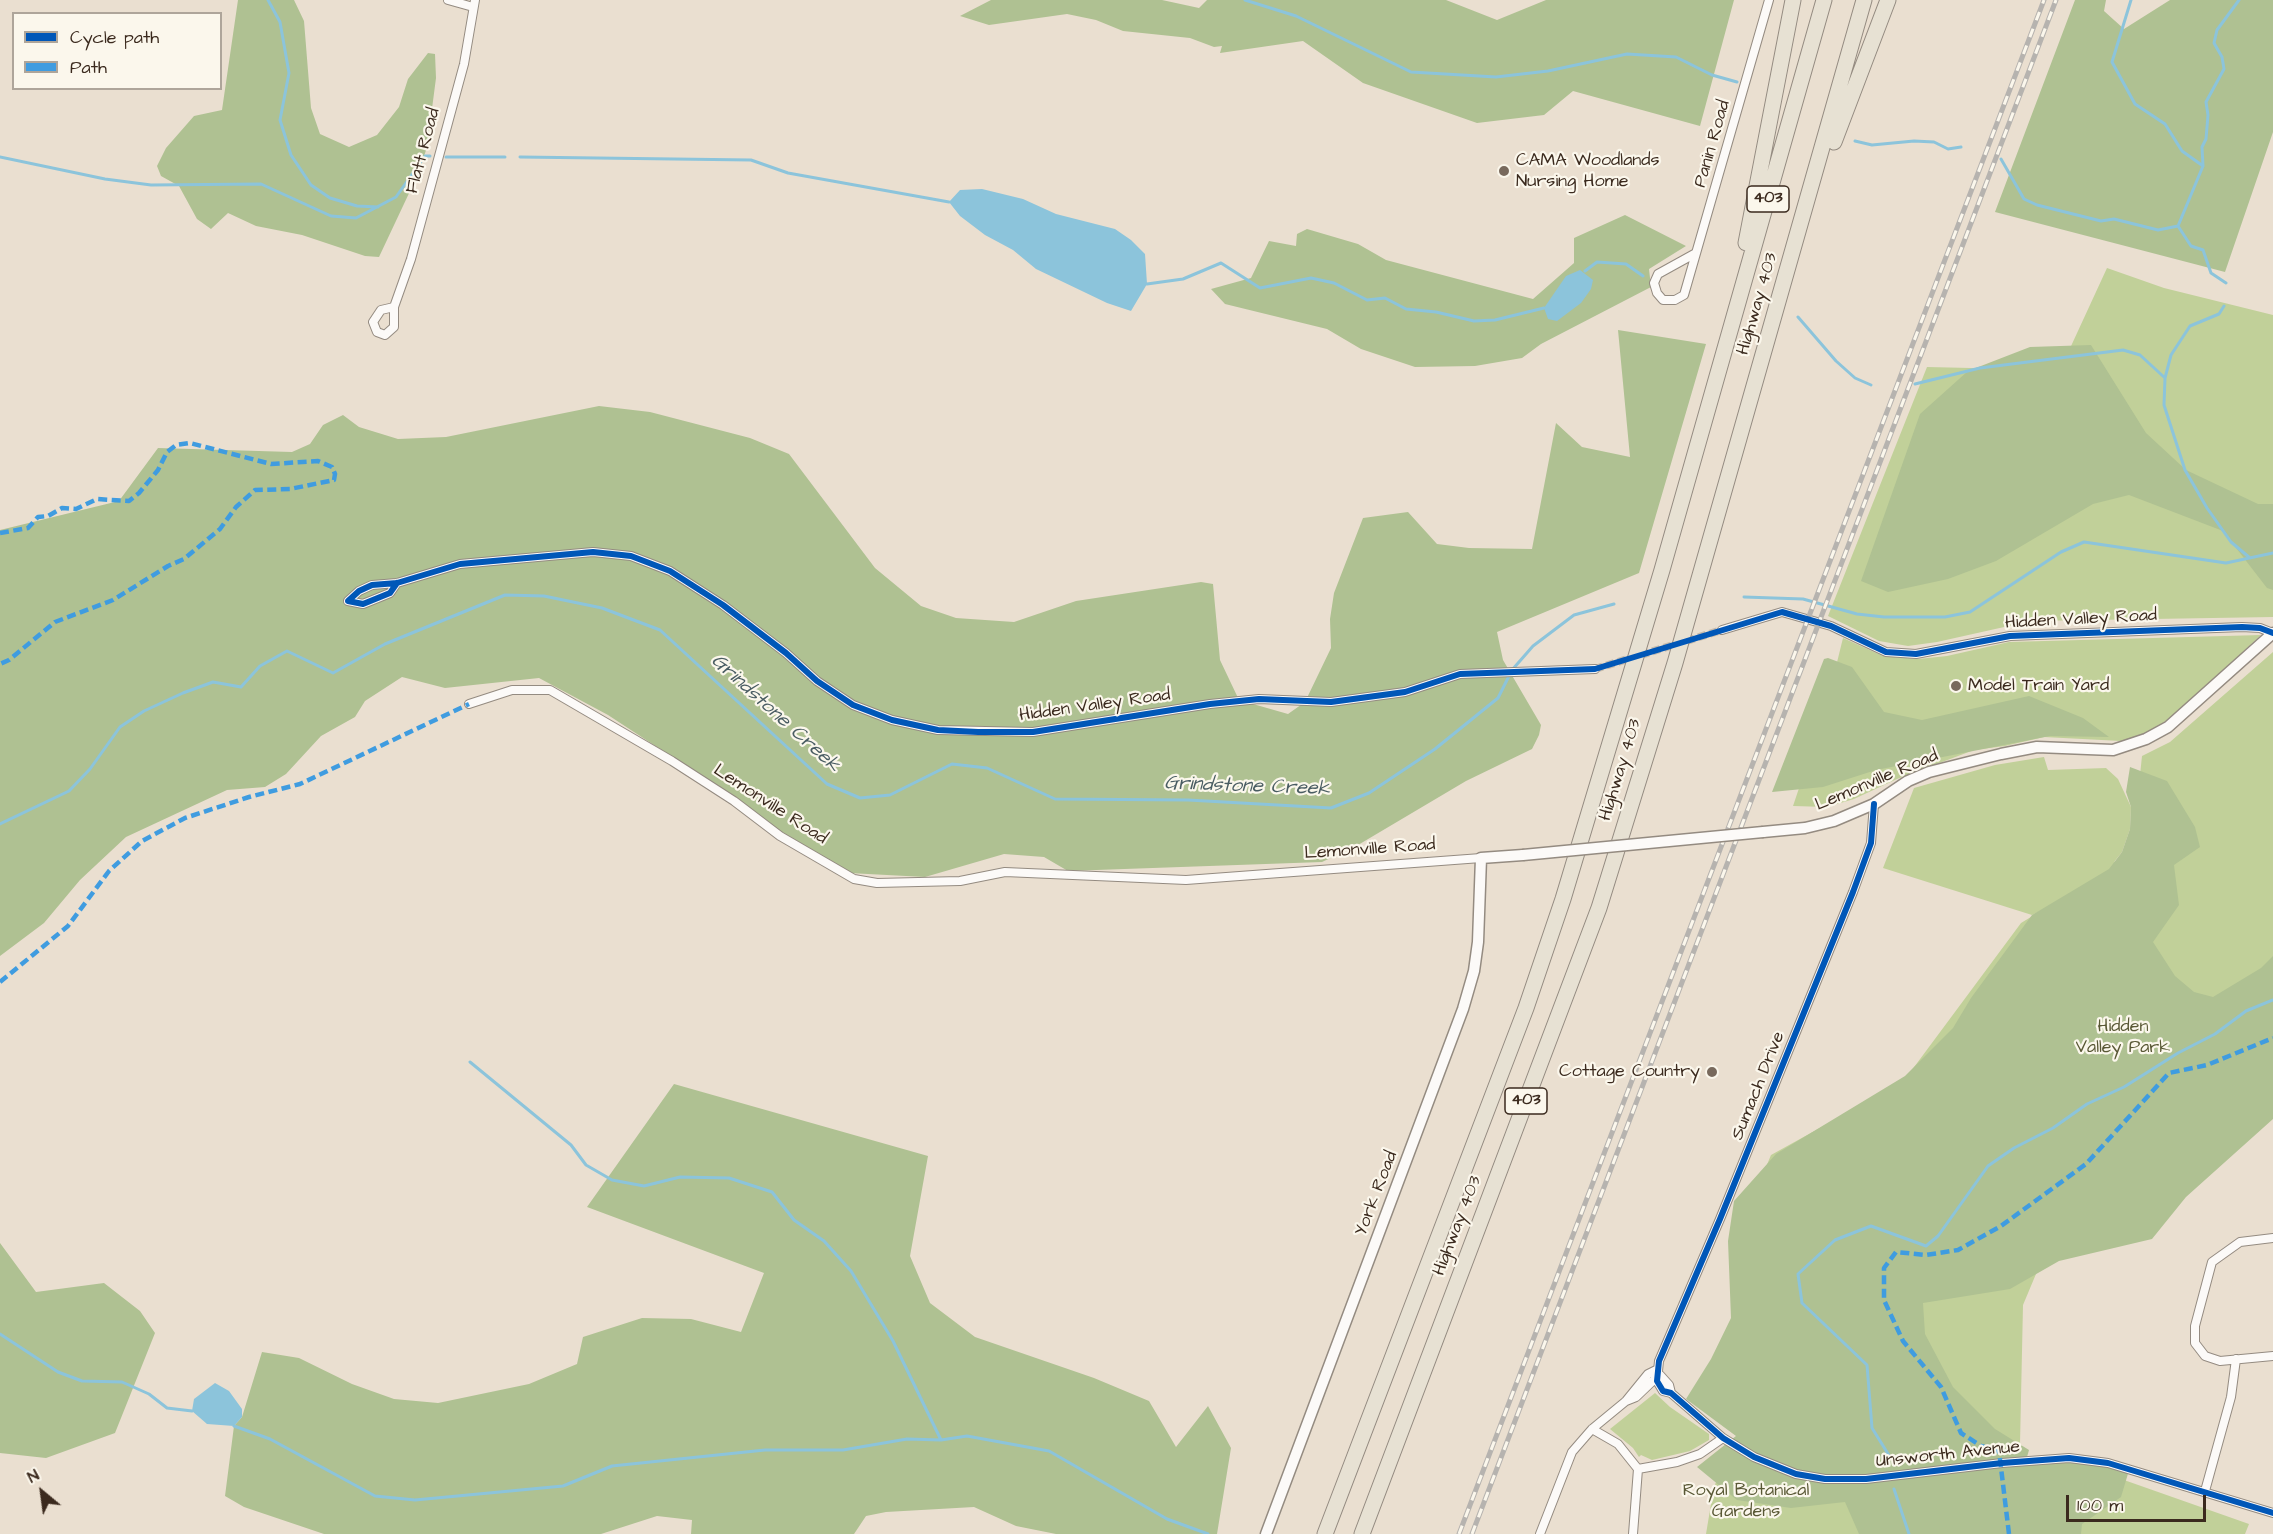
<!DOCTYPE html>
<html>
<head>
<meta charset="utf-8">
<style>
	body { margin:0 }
	#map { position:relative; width:2273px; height:1534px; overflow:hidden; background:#eadfd0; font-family:"Architects Daughter",sans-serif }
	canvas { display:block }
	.legend { position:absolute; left:12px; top:12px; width:210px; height:78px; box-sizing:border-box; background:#fbf7ec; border:2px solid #aea59a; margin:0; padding:8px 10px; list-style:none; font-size:18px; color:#3b2a1e }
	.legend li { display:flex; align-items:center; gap:12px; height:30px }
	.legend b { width:30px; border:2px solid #aea59a }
	.north { position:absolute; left:12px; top:1462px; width:60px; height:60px; -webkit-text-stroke:4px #fbf7ec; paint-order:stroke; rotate:331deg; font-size:16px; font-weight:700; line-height:24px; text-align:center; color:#3b2a1e }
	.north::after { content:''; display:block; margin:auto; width:21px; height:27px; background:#3b2a1e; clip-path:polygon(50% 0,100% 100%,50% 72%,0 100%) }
	.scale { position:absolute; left:2066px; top:1495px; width:140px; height:27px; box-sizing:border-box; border:3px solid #3b2a1e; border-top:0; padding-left:8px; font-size:18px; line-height:21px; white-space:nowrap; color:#3b2a1e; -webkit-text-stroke:4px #fbf7ec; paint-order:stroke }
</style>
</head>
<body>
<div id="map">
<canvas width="2273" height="1534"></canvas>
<ul class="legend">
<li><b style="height:8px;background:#0057b8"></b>Cycle path</li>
<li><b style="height:8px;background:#3f9ce0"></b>Path</li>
</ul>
<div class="north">N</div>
<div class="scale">100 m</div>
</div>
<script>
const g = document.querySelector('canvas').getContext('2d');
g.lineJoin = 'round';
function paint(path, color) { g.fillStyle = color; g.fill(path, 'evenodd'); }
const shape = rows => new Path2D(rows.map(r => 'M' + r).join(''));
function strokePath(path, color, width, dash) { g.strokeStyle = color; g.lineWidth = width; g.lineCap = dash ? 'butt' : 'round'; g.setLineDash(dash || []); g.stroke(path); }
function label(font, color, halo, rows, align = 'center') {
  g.font = font + ' "Architects Daughter",sans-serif'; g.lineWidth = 4.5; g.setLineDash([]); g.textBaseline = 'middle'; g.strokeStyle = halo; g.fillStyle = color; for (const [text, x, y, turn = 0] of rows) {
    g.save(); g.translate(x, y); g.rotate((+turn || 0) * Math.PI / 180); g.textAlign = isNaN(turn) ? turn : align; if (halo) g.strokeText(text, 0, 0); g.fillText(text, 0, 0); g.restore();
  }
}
const green = shape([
	[2107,268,2164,288,2273,315,2273,617,2031,621,1937,642,1908,646,1879,641,1828,616,1927,367,2060,370],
	[2261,635,2184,707,2147,735,2121,741,2044,737,2005,746,1974,750,1897,779,1854,799,1827,807,1793,806,1825,711,1843,638,1883,656,1918,659,1947,656,2009,642],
	[2273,652,2273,1103,2041,1262,2023,1305,2020,1444,1824,1465,1733,1246,1771,1155,1903,1082,2021,923,2044,909,2032,915,1883,868,1914,788,1995,765,2044,757,2048,770,2106,768,2118,779,2131,807,2130,829,2122,852,2114,862,2132,852,2142,756,2170,742],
	[1655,1393,1670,1407,1709,1434,1709,1440,1690,1451,1652,1460,1641,1455,1639,1457,1633,1448,1610,1429],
	[1723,1470,2124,1480,2249,1524,2245,1534,1706,1534,1714,1486]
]);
const forest = shape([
	[238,0,294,0,304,21,311,108,320,134,349,147,377,135,399,107,408,79,428,53,435,54,436,78,427,147,419,172,379,257,365,256,302,235,256,226,228,213,211,229,197,219,179,186,161,176,157,166,166,148,194,116,222,110],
	[991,0,1162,0,1199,8,1207,0,1446,0,1497,20,1546,0,1734,0,1700,126,1573,91,1544,115,1477,123,1363,83,1303,41,1220,53,1222,46,1214,47,1190,38,1123,31,1096,20,1067,14,989,25,960,16],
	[2075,0,2106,0,2104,11,2124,29,2170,0,2273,0,2273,132,2225,272,1995,212],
	[1625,215,1686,246,1649,269,1651,287,1541,344,1522,358,1475,366,1415,367,1361,349,1327,329,1225,304,1211,289,1251,278,1269,241,1296,246,1297,234,1307,229,1358,244,1386,260,1533,299,1574,263,1574,238],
	[1618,330,1706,344,1639,573,1497,632,1503,660,1541,725,1539,735,1532,749,1466,781,1358,845,1322,862,1068,871,1044,857,1004,854,925,877,849,873,805,852,718,787,608,715,539,678,445,688,402,677,365,701,355,717,321,736,286,774,265,787,227,790,126,837,80,880,44,923,0,956,0,530,119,501,158,448,292,452,310,444,323,425,343,415,359,427,398,439,446,437,599,406,650,412,750,438,789,454,875,568,921,606,956,618,1014,622,1076,601,1201,582,1213,584,1220,660,1239,700,1288,714,1305,702,1331,648,1330,619,1334,593,1363,518,1408,512,1437,544,1469,548,1532,549,1556,423,1582,447,1630,457],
	[2091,345,2146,433,2186,470,2258,504,2273,504,2273,590,2267,588,2223,531,2129,495,2093,504,1996,561,1948,579,1888,592,1861,581,1920,414,1968,371,2030,347],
	[1828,658,1852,667,1884,712,1922,720,2029,696,2083,718,2109,737,2050,736,1876,770,1823,787,1772,792,1824,659],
	[2130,767,2167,781,2195,827,2200,847,2174,865,2179,905,2153,942,2175,976,2194,992,2213,997,2261,968,2273,956,2273,1119,2186,1197,2152,1239,2059,1261,2010,1289,1923,1303,1925,1334,1953,1387,1995,1429,2029,1450,2027,1457,2041,1456,2130,1467,2121,1497,2082,1524,2081,1534,1859,1534,1845,1502,1791,1508,1737,1500,1697,1467,1736,1436,1686,1399,1711,1359,1731,1318,1728,1241,1734,1201,1776,1154,1905,1076,1953,1028,1971,998,2032,915,2109,869,2122,852,2130,829,2131,807,2126,792],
	[674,1084,928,1156,910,1256,930,1303,975,1337,1094,1378,1149,1401,1176,1447,1208,1406,1231,1448,1217,1534,1056,1534,1016,1526,974,1507,886,1512,866,1516,854,1534,691,1534,692,1520,657,1516,601,1534,324,1534,244,1507,225,1496,234,1426,242,1417,262,1352,299,1358,352,1384,394,1399,438,1403,529,1384,577,1364,583,1337,642,1318,691,1319,741,1332,764,1273,587,1207],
	[0,1243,36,1292,104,1283,140,1311,155,1333,115,1433,46,1458,0,1453]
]);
const water = shape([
	[982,189,1023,199,1056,214,1115,229,1131,240,1145,254,1147,284,1131,311,1107,303,1036,269,1013,250,985,235,960,216,949,202,960,190],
	[1580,270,1593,280,1591,289,1581,303,1557,321,1548,319,1544,308,1566,276],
	[215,1383,229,1391,242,1409,242,1417,234,1426,207,1424,192,1411,194,1399]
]);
const stream = shape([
	[268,0,280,22,289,73,280,120,291,155,311,185,330,198,357,206,378,207],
	[1245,0,1296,16,1411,72,1496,77,1548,71,1627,54,1676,57,1712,75,1737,82],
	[2131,0,2112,62,2135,104,2165,124,2182,151,2203,166],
	[1855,141,1872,145,1914,141,1934,142,1948,149,1961,147],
	[0,157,105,179,151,185,261,184,331,216,356,218,396,197,425,156,430,156],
	[446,157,505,157],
	[520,157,751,160,788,173,949,202],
	[2001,159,2024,199,2037,205,2101,221,2114,219,2158,230,2178,226],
	[2178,226,2203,166,2202,147,2206,139,2208,115,2206,102,2224,69,2222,57,2214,43,2217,30,2239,0],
	[2178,226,2191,246,2203,250,2211,273,2226,283],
	[1585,271,1597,262,1626,264,1643,276],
	[1147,284,1183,279,1221,263,1260,288,1311,278,1334,283,1367,300,1385,298,1406,309,1436,312,1474,321,1495,320,1544,308],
	[2224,306,2219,314,2190,326,2171,355,2165,378,2164,405,2185,470,2207,508,2231,542,2250,558],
	[1798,317,1836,361,1855,378,1871,385],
	[1915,384,1980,368,2123,350,2140,355,2165,378],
	[1744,597,1803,599,1857,614,1884,617,1945,617,1970,612,2061,552,2084,542,2226,563,2273,553],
	[0,824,69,791,90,769,120,727,144,711,183,693,213,682,241,687,260,666,287,651,333,673,385,644,505,595,544,596,602,608,660,630,827,784,860,798,890,795,952,764,987,768,1055,799,1188,800,1331,808,1369,793,1435,749,1498,698,1512,670,1533,646,1574,615,1614,604],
	[470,1062,571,1145,586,1165,612,1180,644,1186,680,1177,729,1178,772,1192,794,1220,824,1241,851,1271,893,1341,941,1440],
	[0,1334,58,1372,82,1381,122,1382,149,1394,167,1408,192,1411],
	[234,1426,270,1439,375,1496,415,1500,563,1486,612,1466,765,1450,843,1450,907,1439,941,1440,967,1436,1049,1451,1167,1519,1208,1534],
	[1890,1457,1872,1428,1867,1365,1802,1303,1798,1274,1835,1240,1871,1226,1926,1246,1938,1236,1988,1166,2014,1148,2053,1128,2087,1104,2124,1087,2178,1053,2215,1034,2246,1011,2273,1000],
	[1894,1489,1909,1534]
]);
const minorTunnel = shape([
	[1595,669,1722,630]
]);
const minor = shape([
	[448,0,473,7],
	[1696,253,1658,274,1654,283,1657,293,1663,300,1675,300,1684,295,1769,0],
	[394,307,381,310,373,322,377,332,385,335,394,327,394,307,411,259,464,64,475,0],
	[397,583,390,593,363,604,348,601,359,591,372,585,397,583,460,564,593,552,631,556,670,571,723,605,786,653,817,681,853,705,892,720,938,730,1033,732,1210,704,1259,699,1331,702,1405,692,1460,674,1595,669],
	[1722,630,1782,612,1831,626,1886,652,1916,654,2010,636,2242,627,2260,628,2273,633],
	[469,704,512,690,550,690,672,761,734,801,780,836,854,879,877,883,960,881,1005,872,1186,880,1481,858],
	[1874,804,1871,843,1853,892,1720,1219,1659,1361,1657,1381,1663,1391,1671,1393,1723,1438,1754,1457,1796,1474,1825,1479,1866,1479,2002,1463,2069,1458,2108,1463,2273,1513],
	[2273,1238,2240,1242,2212,1262,2195,1326,2195,1343,2205,1356,2220,1361,2273,1356],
	[1660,1375,1669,1385,1671,1393],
	[1626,1401,1636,1397,1658,1376],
	[1592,1429,1618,1444,1638,1469,1633,1534],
	[1638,1469,1677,1462,1700,1454,1723,1438],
	[2205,1491,2231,1397,2236,1359],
	[1540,1534,1572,1452,1592,1429,1626,1401,1648,1374,1658,1369]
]);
const tertiary = shape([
	[1763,832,1805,828,1834,821,1874,804,1908,781,1929,772,2001,754,2037,747,2113,750,2146,739,2168,727,2273,633],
	[1266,1534,1463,1009,1474,971,1478,942,1481,858,1523,855]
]);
const motorway = shape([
	[1834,142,1888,0],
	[1746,243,1793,0],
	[1325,1534,1526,1008,1563,899,1662,570,1824,0],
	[1362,1534,1599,908,1675,663,1864,0]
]);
const rail = shape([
	[1459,1534,2044,0],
	[1472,1534,2056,0]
]);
const tertiaryBridge = shape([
	[1523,855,1763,832]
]);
const quiet = shape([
	[0,533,28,528,38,517,48,516,62,508,76,509,97,499,129,501,139,493,158,470,167,452,176,445,190,443,271,464,318,461,332,467,335,474,334,480,290,489,255,490,236,507,220,529,184,559,168,566,113,600,55,622,9,660,0,664],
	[0,982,68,926,109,871,142,841,185,818,249,797,300,784,469,704],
	[2009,1534,1999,1451,1981,1446,1961,1433,1941,1387,1903,1341,1884,1300,1884,1268,1896,1252,1926,1255,1958,1250,2001,1226,2086,1164,2169,1073,2207,1065,2273,1038]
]);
const cycleway = shape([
	[397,583,390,593,363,604,348,601,359,591,372,585,397,583,460,564,593,552,631,556,670,571,723,605,786,653,817,681,853,705,892,720,938,730,978,732,1033,732,1210,704,1259,699,1331,702,1405,692,1460,674,1595,669,1782,612,1831,626,1886,652,1916,654,2010,636,2242,627,2260,628,2273,633],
	[1874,804,1871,843,1853,892,1720,1219,1659,1361,1657,1381,1663,1391,1671,1393,1723,1438,1754,1457,1796,1474,1825,1479,1866,1479,2002,1463,2069,1458,2108,1463,2273,1513]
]);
const markers = [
	[1504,171,6,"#78695c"],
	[1956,686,6,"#78695c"],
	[1712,1072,6,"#78695c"]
];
const shields = [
	[1768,199,42],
	[1526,1101,42]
];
const shieldNames = [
	["403",1768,199],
	["403",1526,1101]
];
const streetNames = [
	["Panin Road",1713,144,-74],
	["Flatt Road",424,151,-75],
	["Highway 403",1758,304,-74],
	["Hidden Valley Road",2081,620,-3],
	["Hidden Valley Road",1095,706,-8],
	["Highway 403",1621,770,-73],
	["Lemonville Road",1877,781,-23],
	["Lemonville Road",770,805,33],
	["Lemonville Road",1370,850,-4],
	["Sumach Drive",1759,1086,-68],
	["York Road",1377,1194,-69],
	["Highway 403",1458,1226,-69],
	["Unsworth Avenue",1948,1455,-6]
];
const poiNames = [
	["CAMA Woodlands",1516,161],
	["Nursing Home",1516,182],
	["Model Train Yard",1968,686],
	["Cottage Country",1700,1072,"right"]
];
const parkNames = [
	["Hidden",2123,1027],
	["Valley Park",2123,1048],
	["Royal Botanical",1746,1491],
	["Gardens",1746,1512]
];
const waterNames = [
	["Grindstone Creek",775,714,42],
	["Grindstone Creek",1247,787,2]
];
paint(green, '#c1d099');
paint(forest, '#afc192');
paint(water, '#8cc4db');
strokePath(stream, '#8cc4db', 3);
strokePath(minorTunnel, '#c7bbac', 8, [8, 4]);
strokePath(minor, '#948b81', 10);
strokePath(tertiary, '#948b81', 13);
strokePath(motorway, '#948b81', 17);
strokePath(minor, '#fcfaf8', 8);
strokePath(tertiary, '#fcfaf8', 10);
strokePath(motorway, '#e7e1d3', 15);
strokePath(rail, '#b6b3af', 5);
strokePath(rail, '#fbf7ec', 3, [9]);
strokePath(tertiaryBridge, '#948b81', 13, []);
strokePath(tertiaryBridge, '#fcfaf8', 10);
strokePath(quiet, '#3f9ce0', 4.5, [9, 4.5]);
strokePath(cycleway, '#0057b8', 6);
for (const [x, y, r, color] of markers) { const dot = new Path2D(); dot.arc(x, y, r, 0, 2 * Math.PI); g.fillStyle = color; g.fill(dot); strokePath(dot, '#fbf7ec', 2); }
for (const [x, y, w] of shields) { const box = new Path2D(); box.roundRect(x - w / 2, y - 13, w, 26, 4.5); g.fillStyle = '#fbf7ec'; g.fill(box); strokePath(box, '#3b2a1e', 1.5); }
label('bold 16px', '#3b2a1e', null, shieldNames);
label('18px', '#3b2a1e', '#fbf7ec', streetNames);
label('18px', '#3b2a1e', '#fbf7ec', poiNames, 'left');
label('18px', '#595835', '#fbf7ec', parkNames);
label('italic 20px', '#495c62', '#fbf7ec', waterNames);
</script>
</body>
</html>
